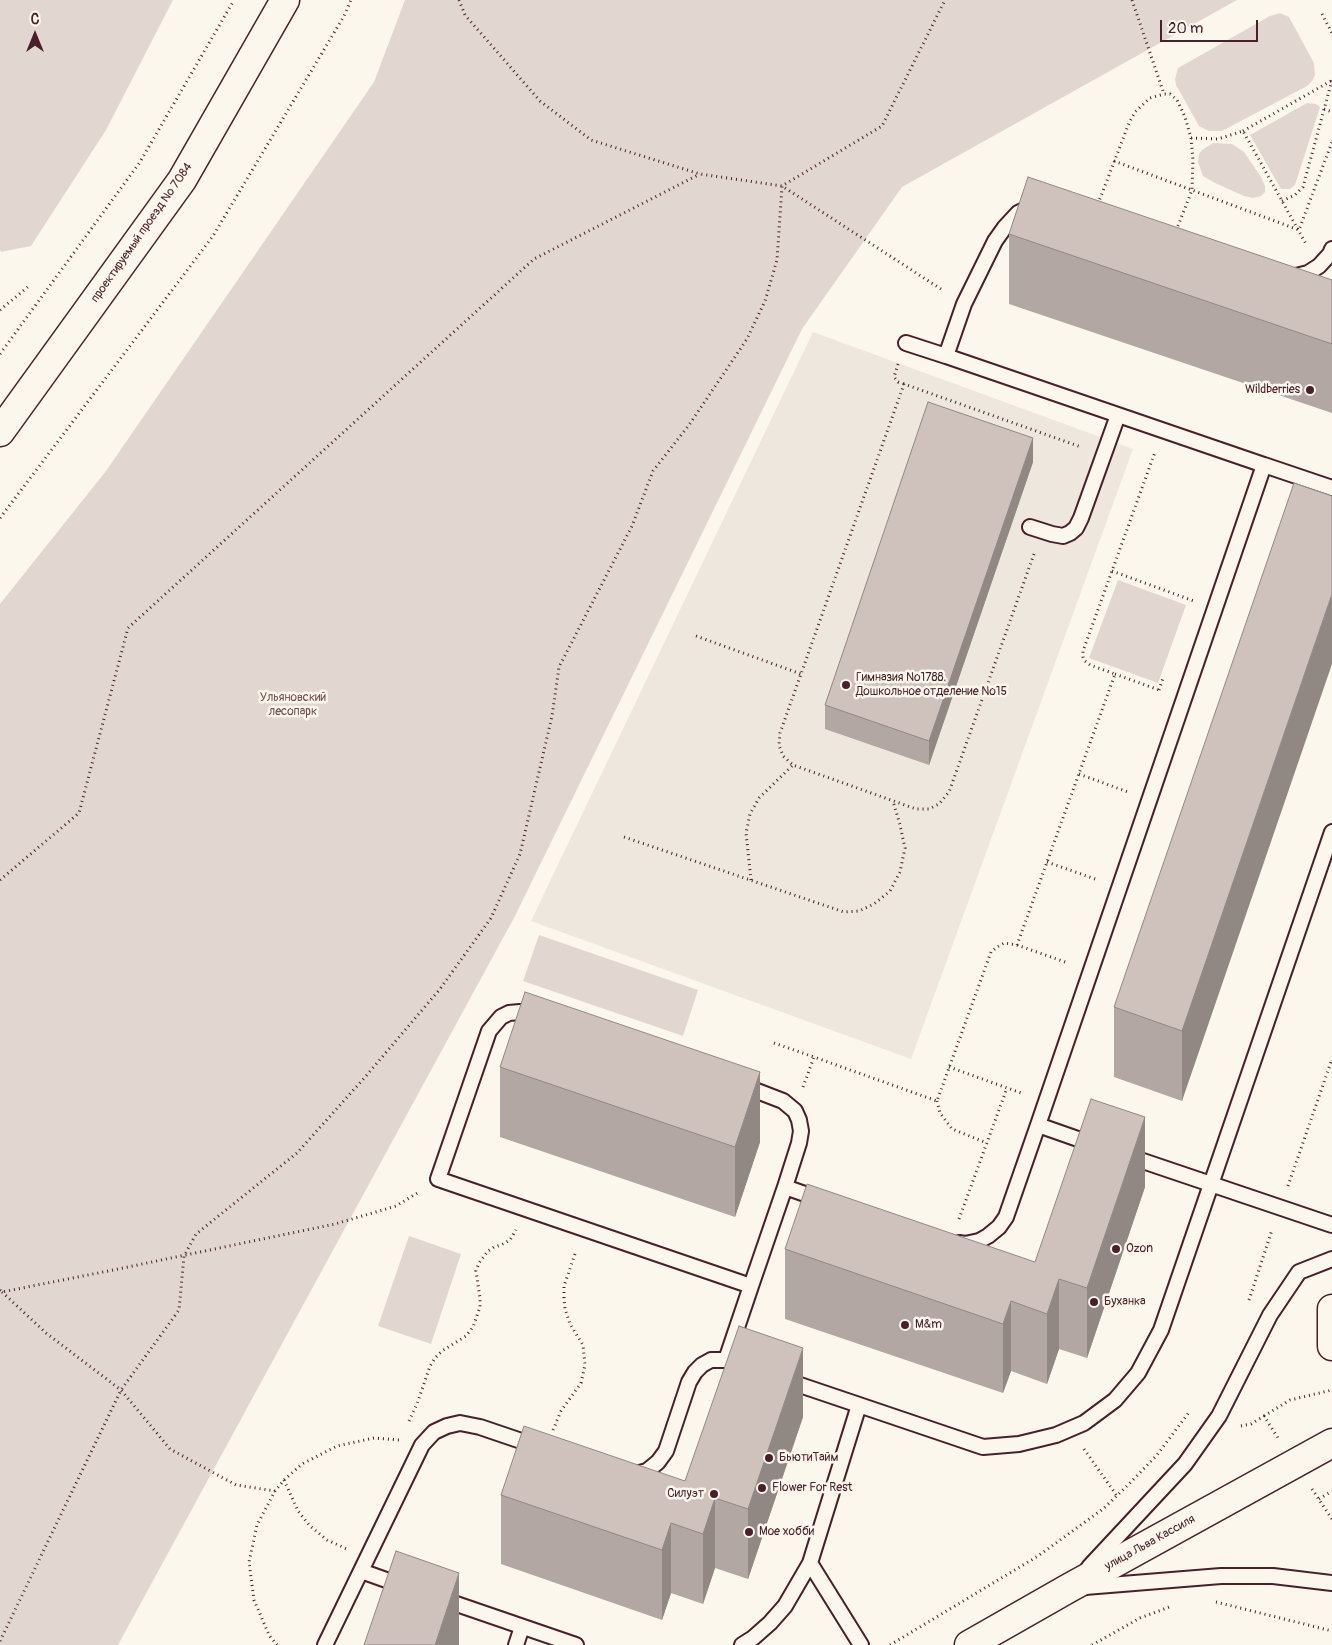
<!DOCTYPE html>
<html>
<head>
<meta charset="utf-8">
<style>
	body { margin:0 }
	#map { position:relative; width:1332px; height:1645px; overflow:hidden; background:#fbf7ec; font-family:Pangolin,sans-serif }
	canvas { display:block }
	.north { position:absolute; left:10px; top:10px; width:50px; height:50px; -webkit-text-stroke:4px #fbf7ec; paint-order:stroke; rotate:0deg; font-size:14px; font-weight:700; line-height:20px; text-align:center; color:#4a1f2b }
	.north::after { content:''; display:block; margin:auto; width:18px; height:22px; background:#4a1f2b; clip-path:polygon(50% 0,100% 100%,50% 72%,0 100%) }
	.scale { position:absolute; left:1160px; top:20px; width:98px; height:22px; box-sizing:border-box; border:2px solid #4a1f2b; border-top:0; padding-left:6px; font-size:15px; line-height:18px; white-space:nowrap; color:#4a1f2b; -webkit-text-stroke:4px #fbf7ec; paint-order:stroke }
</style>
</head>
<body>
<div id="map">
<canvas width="1332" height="1645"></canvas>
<div class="north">С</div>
<div class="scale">20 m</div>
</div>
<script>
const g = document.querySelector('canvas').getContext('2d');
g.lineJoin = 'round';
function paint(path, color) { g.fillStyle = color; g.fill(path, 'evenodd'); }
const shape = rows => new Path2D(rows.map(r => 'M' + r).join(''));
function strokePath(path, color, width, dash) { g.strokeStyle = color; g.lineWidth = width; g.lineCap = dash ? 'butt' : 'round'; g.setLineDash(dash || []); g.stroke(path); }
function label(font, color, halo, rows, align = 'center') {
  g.font = font + ' Pangolin,sans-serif'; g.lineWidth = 5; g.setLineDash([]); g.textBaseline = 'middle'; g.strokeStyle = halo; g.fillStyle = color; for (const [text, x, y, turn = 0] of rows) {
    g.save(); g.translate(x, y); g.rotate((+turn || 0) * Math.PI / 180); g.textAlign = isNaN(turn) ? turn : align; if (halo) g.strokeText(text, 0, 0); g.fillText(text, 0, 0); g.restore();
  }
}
const built = shape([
	[813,332,1133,449,911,1059,531,921]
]);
const green = shape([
	[0,0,173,0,106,130,31,246,1,252,0,250],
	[405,0,1237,0,902,187,802,329,515,916,118,1645,0,1645,0,604,106,471,374,82],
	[1280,13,1289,17,1314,63,1315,75,1312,81,1307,86,1222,131,1209,131,1199,126,1176,85,1175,79,1178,68,1270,16],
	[1307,103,1316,104,1320,107,1295,185,1290,189,1281,189,1250,135],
	[1213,143,1232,144,1244,152,1261,177,1265,186,1265,192,1261,196,1253,198,1244,196,1215,183,1203,176,1198,162,1199,154,1202,150],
	[1118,580,1186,605,1158,683,1089,658],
	[539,935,698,990,683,1036,523,981],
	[409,1236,461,1254,431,1344,378,1326]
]);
const path = shape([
	[459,0,465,15,540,101,591,140,700,174,782,186,944,291],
	[1132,0,1164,94],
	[1322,14,1332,33],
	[1324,109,1332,112],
	[1243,131,1331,81],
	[1191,138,1218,139,1243,131,1306,244],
	[1114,161,1299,230,1332,142],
	[1282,201,1295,195,1303,187,1332,80],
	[1098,204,1129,123,1135,112,1150,98,1164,94,1170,94,1177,100,1185,117,1191,138,1193,160,1192,190,1176,231],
	[0,310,29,286],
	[0,354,140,162,234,0],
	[898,364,894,377,898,382,904,384],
	[0,518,213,236,344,16,351,0],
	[1034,554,949,792,939,804,929,809,916,809,793,765,783,756,779,745,780,733,904,384,1081,447],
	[1112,571,1194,601],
	[696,636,801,674],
	[1115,674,1159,690],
	[1159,690,1163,678],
	[1079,774,1128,792],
	[624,837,844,912,859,911,874,904,890,891,900,872,905,848,900,825,893,801],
	[1047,862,1098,880],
	[0,880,79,813,128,628,534,259,700,174],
	[751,880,746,833,750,814,759,798,793,765],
	[1017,945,1068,963],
	[774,1043,814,1057],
	[949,1067,1024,1094],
	[803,1087,814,1057,937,1101,991,952,997,947,1004,943,1017,945,1115,674,1090,665,1085,661,1083,657,1083,651,1155,452],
	[937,1101,940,1113,952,1129,987,1143],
	[1288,1186,1332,1059],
	[959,1219,1007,1088],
	[0,1290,2,1292,118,1269,335,1224,396,1206,419,1192],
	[2,1292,46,1333,121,1390,170,1449,236,1485,275,1491],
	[1249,1300,1272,1230],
	[1264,1416,1290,1400,1332,1390],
	[409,1421,417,1404,430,1366,435,1358,442,1351,466,1336,473,1327,480,1307,480,1298,476,1271,479,1263,488,1251,494,1247,501,1245,510,1240,516,1230],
	[1241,1426,1251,1424,1264,1416,1278,1438],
	[553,1430,561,1411,581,1383,585,1365,583,1345,570,1324,565,1309,564,1298,564,1286,576,1251],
	[1084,1449,1117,1496],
	[284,1480,298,1511,310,1526,327,1540,347,1549],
	[1312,1489,1332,1519],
	[1319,1499,1332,1491],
	[1216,1602,1332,1631],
	[0,1641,121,1390,179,1310,184,1256,196,1234,297,1153,366,1076,440,989,491,918,520,854,552,716,559,667,632,526,653,471,689,425,747,339,765,301,777,260,782,186,882,126,945,0],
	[277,1645,269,1635,254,1600,249,1562,257,1525,275,1491,284,1480,302,1464,337,1446,374,1438,399,1440],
	[890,1645,1038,1556,1103,1509,1129,1484,1157,1455,1190,1411],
	[1092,1645,1140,1618,1172,1606]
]);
const lane = shape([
	[1028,208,1018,213,1005,227,995,241,964,304,946,356,1264,465],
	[1292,277,1308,273,1319,266,1330,254,1332,249],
	[906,343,946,356],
	[1030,527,1052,534,1063,536,1070,533,1076,528,1081,518,1118,415],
	[537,1015,520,1012,509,1013,501,1017,489,1031,438,1179,751,1286,785,1187],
	[744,1086,783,1101,795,1111,799,1120,801,1131,799,1143,785,1187,822,1200],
	[1038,1125,1264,465,1332,488],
	[1128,1156,1332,1225],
	[959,1243,965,1244,979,1241,988,1236,999,1227,1006,1217,1038,1125,1095,1145],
	[726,1360,751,1286],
	[788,1381,859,1405],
	[632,1475,647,1471,658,1462,666,1451,689,1382,695,1372,702,1365,711,1360,726,1360,743,1366],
	[810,1563,861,1645],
	[1089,1567,1185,1464,1219,1416,1270,1315,1299,1272,1332,1259],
	[361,1571,403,1586],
	[1085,1587,1221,1576,1273,1576,1332,1583],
	[442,1599,576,1645],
	[325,1645,422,1445,434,1432,447,1426,460,1423,480,1427,536,1446],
	[516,1645,522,1627],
	[742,1645,753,1638,770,1623,785,1606,810,1563,859,1405,983,1447,1019,1444,1056,1435,1084,1423,1115,1400,1138,1373,1161,1330,1332,832]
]);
const street = shape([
	[1332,1309,1332,1346],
	[969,1645,1069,1588,1332,1443]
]);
const secondary = shape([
	[0,432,182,180,285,0]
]);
const wall = shape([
	[1009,234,1332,280,1332,413,1009,304],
	[1033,462,929,765,825,729,825,705],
	[1332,496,1182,1101,1114,1077,1114,1007],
	[500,1067,760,1142,735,1217,500,1137],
	[1145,1187,1087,1358,1059,1349,1047,1384,1011,1371,1003,1393,785,1319,785,1249,1035,1262],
	[803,1417,748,1579,715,1568,703,1604,671,1593,662,1620,501,1564,501,1495,685,1481]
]);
const shadedWall = shape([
	[1033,438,1033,462,929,765,929,741],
	[1332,594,1332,664,1182,1101,1182,1031],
	[760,1072,760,1142,735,1217,735,1147],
	[1145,1117,1145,1187,1087,1358,1087,1288],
	[1059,1279,1059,1349,1047,1384,1047,1314],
	[1011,1301,1011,1371,1003,1393,1003,1324],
	[803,1348,803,1417,748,1579,748,1509],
	[715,1498,715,1568,703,1604,703,1534],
	[671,1523,671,1593,662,1620,662,1550],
	[459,1573,459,1645,435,1645]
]);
const building = shape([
	[1028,177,1332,280,1332,344,1009,234,1028,177],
	[928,402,1033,438,929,741,825,705,928,402],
	[1294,483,1332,496,1332,594,1182,1031,1114,1007,1294,483],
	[525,992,760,1072,735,1147,500,1067,525,992],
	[1091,1099,1145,1117,1087,1288,1059,1279,1047,1314,1011,1301,1003,1324,785,1249,807,1184,1035,1262,1091,1099],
	[739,1326,803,1348,748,1509,715,1498,703,1534,671,1523,662,1550,501,1495,524,1426,685,1481,739,1326],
	[396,1551,459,1573,435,1645,364,1645,396,1551]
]);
const markers = [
	[1310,390,5,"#4a1f2b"],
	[846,685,5,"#4a1f2b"],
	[1116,1249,5,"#4a1f2b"],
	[1094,1302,5,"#4a1f2b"],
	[905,1325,5,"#4a1f2b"],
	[769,1458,5,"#4a1f2b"],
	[762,1488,5,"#4a1f2b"],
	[714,1494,5,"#4a1f2b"],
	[749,1532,5,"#4a1f2b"]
];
const streetNames = [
	["проектируемый проезд № 7084",142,233,-55],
	["улица Льва Кассиля",1150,1543,-29]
];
const poiNames = [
	["Wildberries",1300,390,"right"],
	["Гимназия №1788.",856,678],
	["Дошкольное отделение №15",856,692],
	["Ozon",1126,1249],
	["Буханка",1104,1302],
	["M&m",915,1325],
	["БьютиТайм",779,1458],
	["Flower For Rest",772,1488],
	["Силуэт",704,1494,"right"],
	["Мое хобби",759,1532]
];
const parkNames = [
	["Ульяновский",293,698],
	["лесопарк",293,712]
];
paint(built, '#eee7de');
paint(green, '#e2d7d0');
strokePath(lane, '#4a1f2b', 18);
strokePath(street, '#4a1f2b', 31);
strokePath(secondary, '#4a1f2b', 31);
strokePath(path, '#4a1f2b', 3, [1, 4]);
strokePath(lane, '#fbf7ec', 14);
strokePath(street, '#fbf7ec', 28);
strokePath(secondary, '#fbf7ec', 28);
paint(wall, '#b2a7a2');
paint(shadedWall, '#918884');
paint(building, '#cfc2bc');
strokePath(building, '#918884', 1);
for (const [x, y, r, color] of markers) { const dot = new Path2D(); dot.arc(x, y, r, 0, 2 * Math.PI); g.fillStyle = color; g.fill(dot); strokePath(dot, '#fbf7ec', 2); }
label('12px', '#4a1f2b', '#fbf7ec', streetNames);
label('12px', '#4a1f2b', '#fbf7ec', poiNames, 'left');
label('12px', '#704d54', '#fbf7ec', parkNames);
</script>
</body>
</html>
